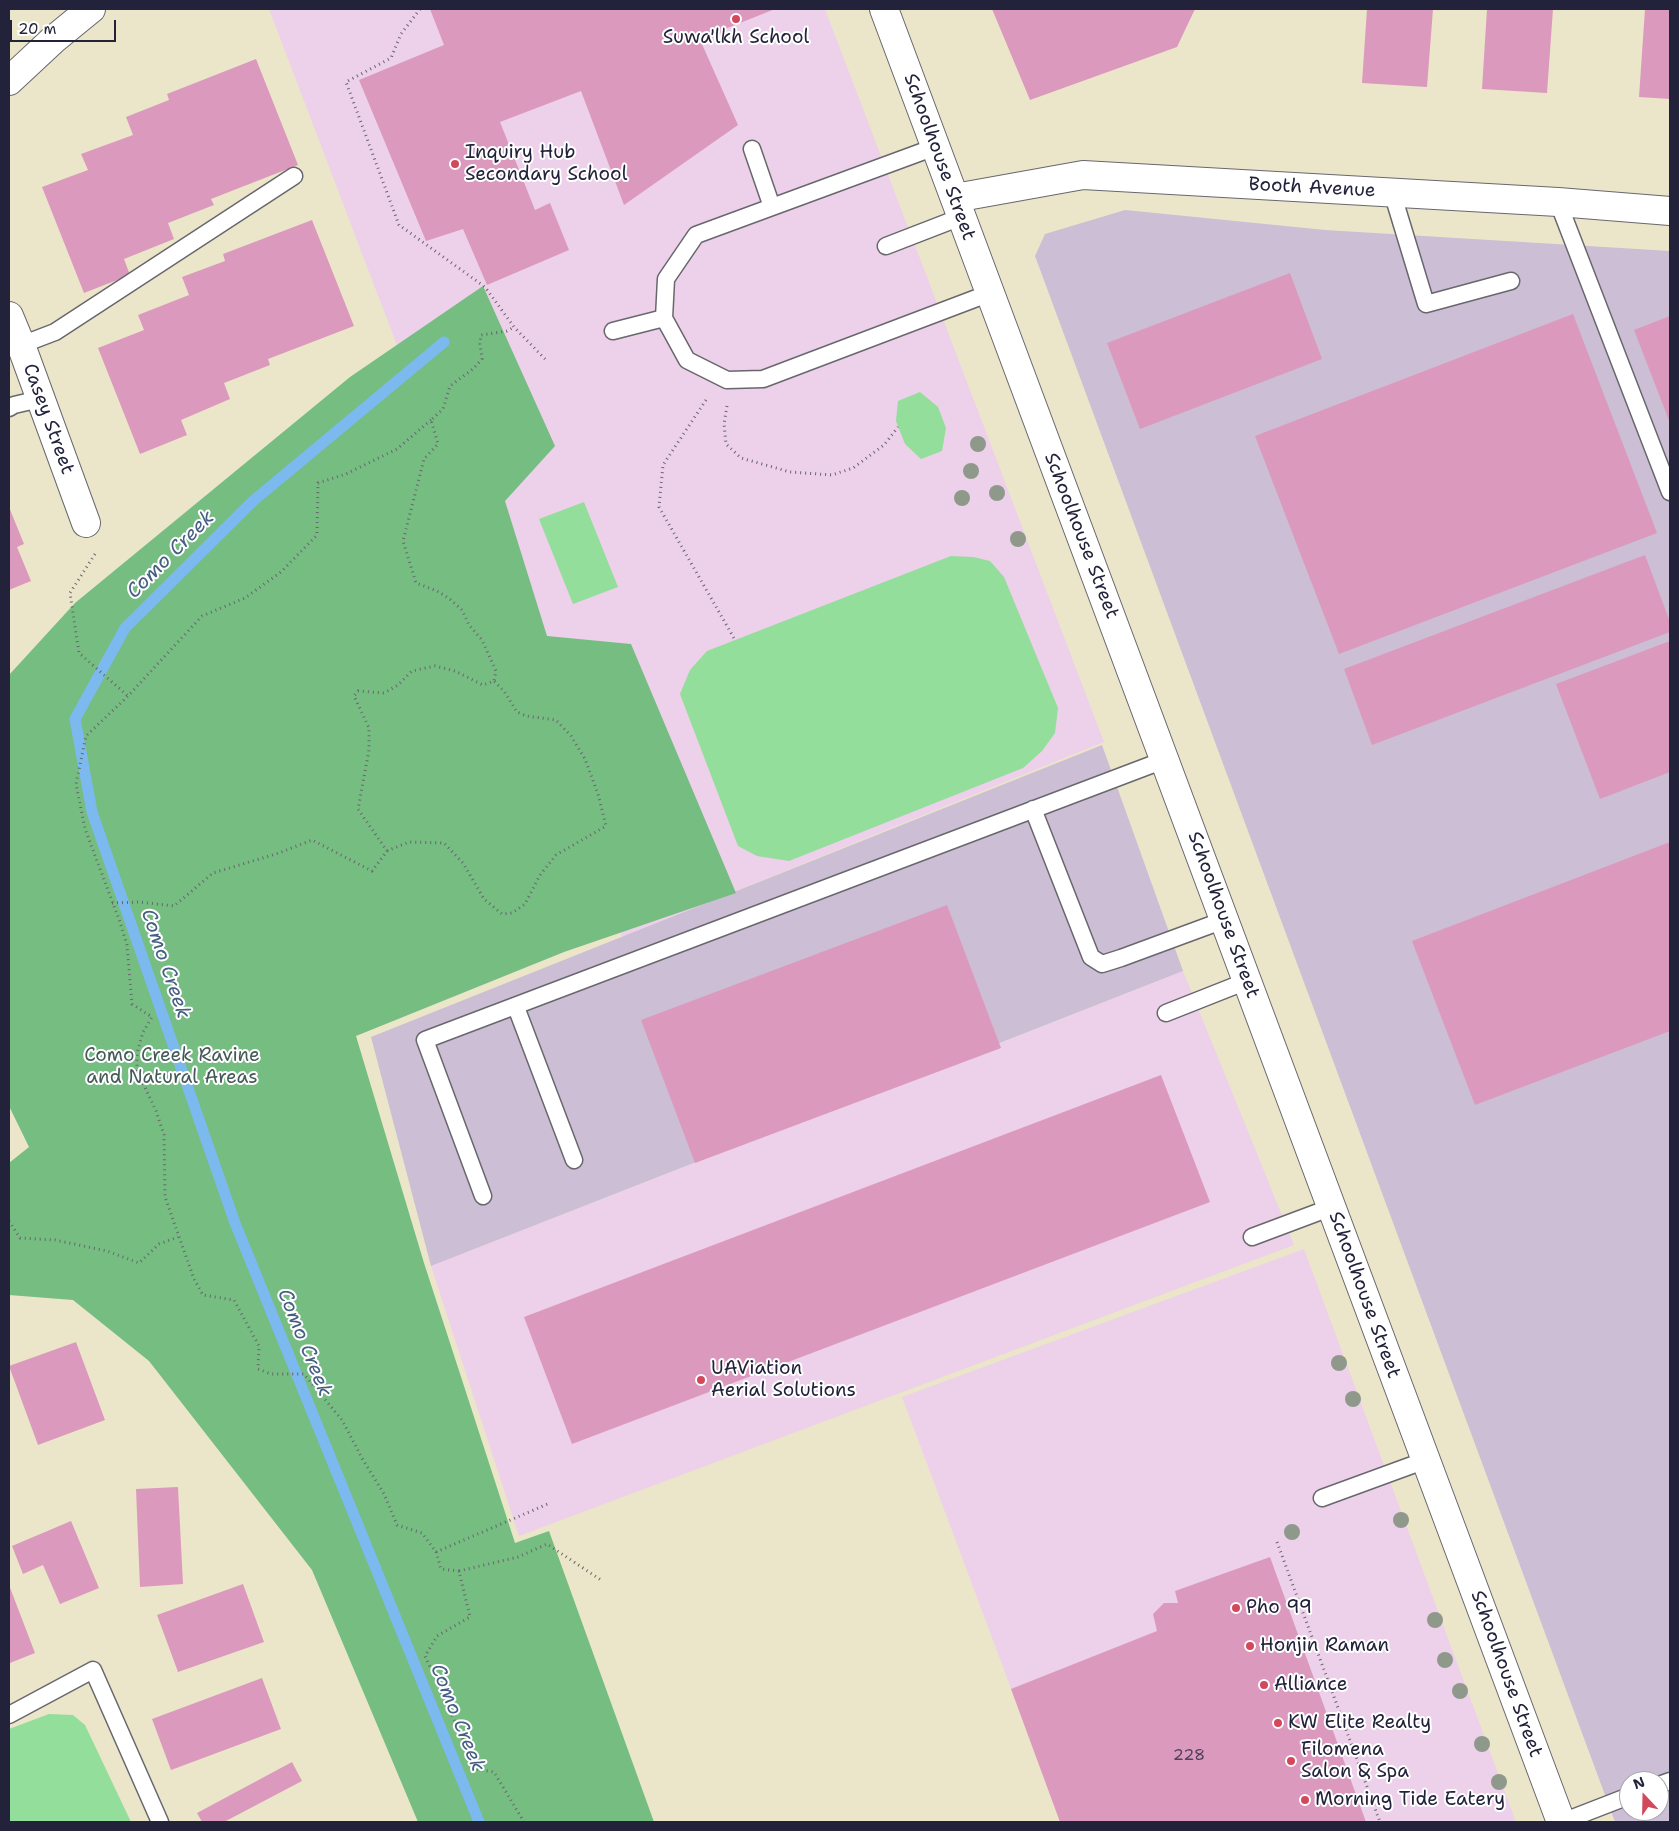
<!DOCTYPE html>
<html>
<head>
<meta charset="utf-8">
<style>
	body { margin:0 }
	#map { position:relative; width:1679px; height:1831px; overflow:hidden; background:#ebe6c9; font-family:"Shantell Sans",sans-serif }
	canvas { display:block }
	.frame { position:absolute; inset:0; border:10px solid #22223b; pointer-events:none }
	.north { position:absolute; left:1619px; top:1771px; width:50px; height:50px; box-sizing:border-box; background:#fff; border:1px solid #a7a7b1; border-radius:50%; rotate:339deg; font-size:14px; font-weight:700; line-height:20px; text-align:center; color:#22223b }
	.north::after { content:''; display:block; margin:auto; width:18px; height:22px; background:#d1495b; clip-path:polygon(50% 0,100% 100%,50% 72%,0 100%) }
	.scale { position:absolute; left:10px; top:20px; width:106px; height:22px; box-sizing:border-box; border:2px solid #22223b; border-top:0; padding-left:6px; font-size:15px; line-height:18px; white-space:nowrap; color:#22223b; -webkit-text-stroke:4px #fff; paint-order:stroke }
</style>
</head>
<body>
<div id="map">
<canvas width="1679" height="1831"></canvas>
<div class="frame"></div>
<div class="north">N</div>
<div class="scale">20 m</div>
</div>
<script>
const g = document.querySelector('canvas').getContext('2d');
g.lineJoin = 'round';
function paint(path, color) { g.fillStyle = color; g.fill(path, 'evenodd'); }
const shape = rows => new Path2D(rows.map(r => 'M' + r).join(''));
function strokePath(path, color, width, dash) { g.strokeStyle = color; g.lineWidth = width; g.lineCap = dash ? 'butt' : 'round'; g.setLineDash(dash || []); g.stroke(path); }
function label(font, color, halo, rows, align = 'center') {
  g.font = font + ' "Shantell Sans",sans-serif'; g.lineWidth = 4; g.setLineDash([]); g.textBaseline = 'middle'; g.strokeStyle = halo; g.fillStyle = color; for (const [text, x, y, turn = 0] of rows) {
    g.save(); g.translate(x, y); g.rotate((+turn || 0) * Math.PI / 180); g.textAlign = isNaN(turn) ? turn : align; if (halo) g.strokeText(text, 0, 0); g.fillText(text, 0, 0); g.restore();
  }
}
const built = shape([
	[269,9,825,9,1104,742,622,937],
	[1183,971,1294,1245,519,1536,431,1266],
	[1304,1249,1516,1822,1061,1822,902,1397]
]);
const industrial = shape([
	[1125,210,1325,230,1670,251,1670,1822,1615,1822,1035,256,1045,234],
	[1629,1781,1659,1781,1659,1811,1629,1811],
	[1102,745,1183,971,431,1266,371,1037]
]);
const green = shape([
	[920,392,938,407,946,428,942,451,921,459,905,444,896,421,898,401],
	[584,502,618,587,573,604,539,519],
	[951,556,973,557,990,561,1004,577,1058,708,1055,733,1042,751,1023,768,789,861,757,856,738,846,680,694,690,670,707,651],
	[49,1714,73,1715,85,1725,131,1822,9,1822,9,1729]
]);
const forest = shape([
	[483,286,555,446,505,501,547,636,631,644,736,893,564,952,356,1036,424,1263,515,1543,549,1531,654,1822,418,1822,312,1570,149,1361,73,1300,9,1295,9,1163,29,1147,9,1106,9,675,75,603,350,377]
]);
const stream = shape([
	[444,342,253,501,125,628,75,719,92,812,235,1223,479,1822]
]);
const building = shape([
	[430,9,775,9,725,29,727,31,701,42,738,125,624,205,581,91,500,122,535,210,550,203,569,250,487,285,463,229,426,241,359,80,444,45],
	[992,9,1195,9,1177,47,1030,100],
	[1367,9,1433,9,1427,87,1362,83],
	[1487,9,1553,9,1547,93,1482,89],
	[1645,9,1670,9,1670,99,1639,97],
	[256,59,298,165,211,199,214,205,168,223,174,239,124,259,130,275,84,293,42,187,88,170,81,154,133,135,126,117,169,100,167,94],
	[312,220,354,326,268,359,270,365,224,383,230,399,181,420,187,435,140,454,98,348,144,330,138,315,189,295,182,277,225,261,223,254],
	[1290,273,1322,359,1140,429,1107,343],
	[1573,314,1657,533,1339,654,1255,436],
	[1670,316,1670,423,1634,330],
	[9,507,24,544,17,547,31,581,9,590],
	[1645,555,1670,622,1670,632,1372,745,1344,669],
	[1670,641,1670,772,1600,799,1556,684],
	[1670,842,1670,1031,1475,1105,1412,941],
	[947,905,1001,1048,695,1163,641,1020],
	[1161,1075,1210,1202,572,1444,524,1317],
	[76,1342,105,1420,38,1445,9,1366],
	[178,1487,183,1584,140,1587,136,1489],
	[71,1521,99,1588,60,1604,43,1565,23,1574,12,1546],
	[1270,1557,1366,1822,1060,1822,1011,1689,1157,1631,1153,1614,1164,1603,1178,1603,1175,1591],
	[243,1584,264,1642,178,1672,157,1615],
	[9,1585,35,1653,10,1663,9,1658],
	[262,1678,281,1729,171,1770,152,1719],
	[292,1762,302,1781,224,1822,202,1822,197,1813]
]);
const path = shape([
	[420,9,401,34,391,58,346,82,399,225,485,287,514,327,546,360],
	[706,400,663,465,659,507,735,640],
	[727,406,724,424,726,444,741,458,790,472,832,475,853,468,884,445,898,427],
	[431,420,397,449,346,474,318,483,317,535,281,572,245,598,202,616,128,696,86,736,76,784,85,829,120,922,127,945,132,1004,152,1017,143,1032,137,1053,137,1070,156,1111,164,1135,165,1197,194,1279,203,1295,234,1300,259,1346,258,1369,271,1374,304,1374,342,1420,363,1460,384,1494,397,1525,422,1533,436,1552,441,1569,459,1571,470,1617,437,1636,425,1656,462,1737,475,1769,494,1772,524,1822],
	[95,554,70,593,79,653,128,696],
	[387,851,409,842,444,843,463,863,484,899,502,914,512,913,525,904,540,875,556,855,606,826,598,794,585,759,571,736,556,720,526,716,517,712,504,691,494,681],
	[112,903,139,902,174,906,213,873,279,853,312,840,372,871,387,851,358,809,369,750,369,728,354,696,358,691,384,693,398,685,412,671,435,666,455,671,483,685,494,681,496,671,482,640,469,625,462,610,450,599,437,591,416,583,403,541,424,459,438,444,431,420,443,409,450,386,473,369,482,359,480,344,481,335,507,331,514,327],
	[9,1221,20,1238,55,1240,107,1251,139,1263,159,1244,178,1237],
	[1277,1542,1380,1822],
	[436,1552,550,1503],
	[459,1571,518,1557,547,1544,601,1580]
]);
const lane = shape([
	[935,147,696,235,666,279,664,318,687,360,727,380,763,379,990,293],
	[752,149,772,207],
	[1392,192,1426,304,1511,281],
	[1558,202,1670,492],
	[886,246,961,217],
	[613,331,664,318],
	[21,345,55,332,294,176],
	[9,408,14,405,40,399],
	[1033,809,1091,957,1102,964,1121,958,1224,920],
	[516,1007,574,1160],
	[1166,1013,1247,981],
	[483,1196,425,1040,1164,760],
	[1252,1237,1332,1207],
	[1322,1498,1426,1460],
	[9,1715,93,1670,160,1822],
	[1659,1785,1670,1781],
	[1562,1822,1629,1796]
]);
const street = shape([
	[955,198,1083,175,1558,202,1670,211],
	[9,316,21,345,86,523]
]);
const secondary = shape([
	[884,9,1561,1822],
	[9,81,53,40,91,9]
]);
const trees = [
	[978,444],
	[971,471],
	[997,493],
	[962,498],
	[1018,539],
	[1339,1363],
	[1353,1399],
	[1401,1520],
	[1292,1532],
	[1435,1620],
	[1445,1660],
	[1460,1691],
	[1482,1744],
	[1499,1782]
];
const markers = [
	[736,19,5,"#d1495b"],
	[455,164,5,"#d1495b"],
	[701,1380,5,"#d1495b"],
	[1236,1608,5,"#d1495b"],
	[1250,1646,5,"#d1495b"],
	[1264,1685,5,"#d1495b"],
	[1278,1723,5,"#d1495b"],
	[1291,1761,5,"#d1495b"],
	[1305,1800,5,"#d1495b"]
];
const numberNames = [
	["228",1189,1756]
];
const poiNames = [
	["Suwa'lkh School",736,38,"center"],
	["Inquiry Hub",465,153],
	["Secondary School",465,175],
	["UAViation",711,1369],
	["Aerial Solutions",711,1391],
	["Pho 99",1246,1608],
	["Honjin Raman",1260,1646],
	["Alliance",1274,1685],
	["KW Elite Realty",1288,1723],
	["Filomena",1301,1750],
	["Salon & Spa",1301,1772],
	["Morning Tide Eatery",1315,1800]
];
const streetNames = [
	["Schoolhouse Street",939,157,70],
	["Booth Avenue",1312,188,3],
	["Casey Street",48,419,70],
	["Schoolhouse Street",1081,536,69],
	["Schoolhouse Street",1223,915,70],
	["Schoolhouse Street",1364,1295,70],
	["Schoolhouse Street",1506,1674,70]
];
const parkNames = [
	["Como Creek Ravine",172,1056],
	["and Natural Areas",172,1078]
];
const waterNames = [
	["Como Creek",171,555,-45],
	["Como Creek",165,964,71],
	["Como Creek",304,1343,68],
	["Como Creek",457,1718,68]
];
paint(built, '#edd0e9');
paint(industrial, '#ccbed4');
paint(green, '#93de9a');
paint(forest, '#76bd82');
strokePath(stream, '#7cb9ef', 11);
paint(building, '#dc99be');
strokePath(lane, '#68676d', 19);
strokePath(street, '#68676d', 30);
strokePath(secondary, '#68676d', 30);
strokePath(path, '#68676d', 3, [1, 4]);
strokePath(lane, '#fff', 16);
strokePath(street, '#fff', 28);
strokePath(secondary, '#fff', 28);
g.fillStyle = '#8f998b';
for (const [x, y] of trees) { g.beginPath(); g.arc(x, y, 8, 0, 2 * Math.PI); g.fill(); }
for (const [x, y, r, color] of markers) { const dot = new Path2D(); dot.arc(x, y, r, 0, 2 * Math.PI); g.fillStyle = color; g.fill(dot); strokePath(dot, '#fff', 2); }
label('16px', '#50405c', null, numberNames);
label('19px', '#22223b', '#fff', poiNames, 'left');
label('19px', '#22223b', '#fff', streetNames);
label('19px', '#445a58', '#fff', parkNames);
label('italic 20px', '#465e83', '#fff', waterNames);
</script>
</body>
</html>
